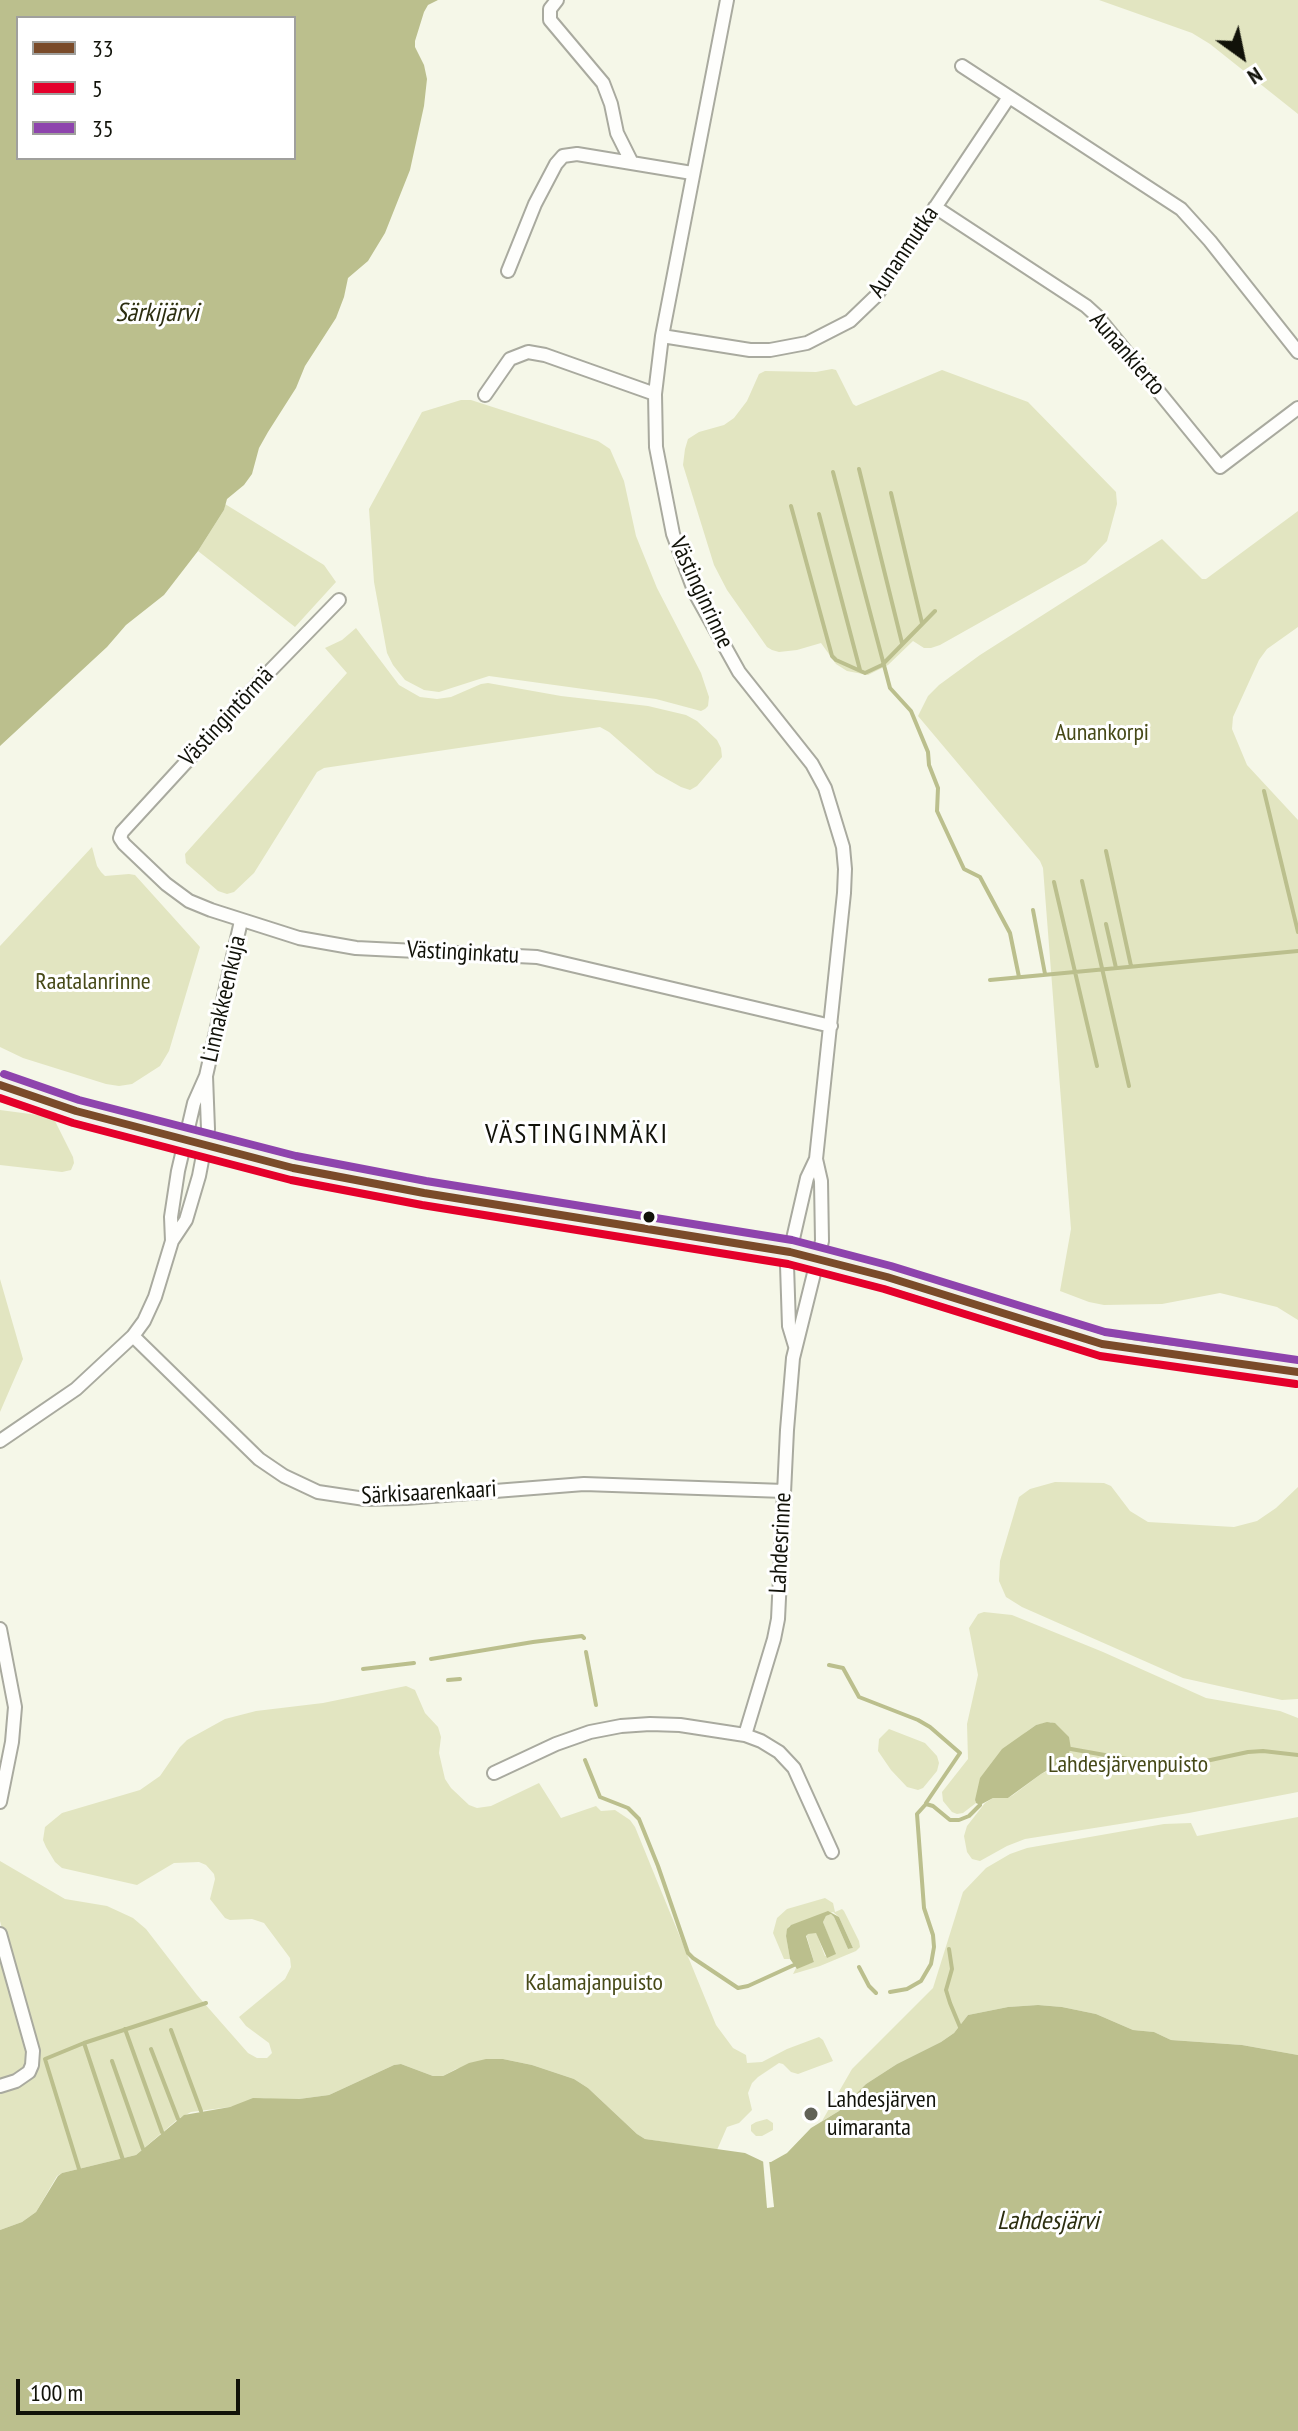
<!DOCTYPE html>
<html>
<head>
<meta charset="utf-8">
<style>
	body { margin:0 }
	#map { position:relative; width:1298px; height:2431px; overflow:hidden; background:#f5f7e8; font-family:"PT Sans Narrow",sans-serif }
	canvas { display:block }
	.legend { position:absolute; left:16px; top:16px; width:280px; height:144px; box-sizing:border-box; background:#fff; border:2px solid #a0a09d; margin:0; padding:10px 14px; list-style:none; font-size:24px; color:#111209 }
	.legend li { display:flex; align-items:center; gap:16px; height:40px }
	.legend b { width:40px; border:2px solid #a0a09d }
	.north { position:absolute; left:1202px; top:16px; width:80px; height:80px; -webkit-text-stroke:6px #fff; paint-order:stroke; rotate:147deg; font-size:22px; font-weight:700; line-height:32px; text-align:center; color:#111209 }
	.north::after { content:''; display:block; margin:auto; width:28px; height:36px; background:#111209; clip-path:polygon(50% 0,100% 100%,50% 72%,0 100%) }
	.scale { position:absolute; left:16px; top:2379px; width:224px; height:36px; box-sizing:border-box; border:4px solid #111209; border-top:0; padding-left:10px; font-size:24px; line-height:28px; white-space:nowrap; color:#111209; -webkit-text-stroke:6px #fff; paint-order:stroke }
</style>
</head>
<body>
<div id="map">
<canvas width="1298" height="2431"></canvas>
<ul class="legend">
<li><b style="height:10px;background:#7a4b2a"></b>33</li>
<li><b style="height:10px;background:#e4002b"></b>5</li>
<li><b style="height:10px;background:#8e44ad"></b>35</li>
</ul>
<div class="north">N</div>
<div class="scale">100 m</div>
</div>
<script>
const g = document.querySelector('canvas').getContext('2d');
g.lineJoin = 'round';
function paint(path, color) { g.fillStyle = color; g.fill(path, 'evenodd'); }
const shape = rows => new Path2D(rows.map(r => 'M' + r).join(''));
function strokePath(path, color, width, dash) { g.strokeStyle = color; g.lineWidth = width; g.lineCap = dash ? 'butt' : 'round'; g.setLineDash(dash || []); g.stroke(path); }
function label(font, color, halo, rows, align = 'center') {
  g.font = font + ' "PT Sans Narrow",sans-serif'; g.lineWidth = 6; g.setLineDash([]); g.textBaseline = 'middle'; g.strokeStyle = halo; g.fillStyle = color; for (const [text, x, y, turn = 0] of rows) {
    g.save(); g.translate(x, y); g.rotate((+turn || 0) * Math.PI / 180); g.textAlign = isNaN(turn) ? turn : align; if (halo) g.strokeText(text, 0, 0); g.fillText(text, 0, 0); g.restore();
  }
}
const green = shape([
	[1099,0,1298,0,1298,114,1210,44,1192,33],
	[832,369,836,370,853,404,856,406,942,370,1028,402,1116,492,1117,504,1107,541,1086,563,940,645,931,648,924,648,913,641,888,665,868,675,847,671,836,664,821,643,797,650,779,652,772,650,767,647,727,590,714,565,683,465,685,449,688,439,699,432,724,425,734,418,747,401,759,374,765,371,816,372],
	[461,400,471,400,598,441,610,449,624,481,636,536,657,588,701,673,709,697,708,706,705,709,701,711,656,699,489,676,439,692,424,690,405,680,393,665,387,653,374,582,369,509,422,412],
	[225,504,324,565,336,582,295,627,198,551,224,510],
	[1298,511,1298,627,1267,649,1259,660,1233,717,1232,729,1247,765,1298,820,1298,1320,1277,1307,1220,1293,1162,1304,1104,1305,1089,1302,1060,1291,1071,1229,1043,868,1040,861,918,716,928,696,939,685,980,655,1162,539,1202,579,1206,579],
	[356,628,399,685,420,697,437,699,451,697,481,684,488,683,561,696,648,706,686,715,697,721,717,740,721,748,722,757,697,786,690,790,681,787,656,773,609,732,600,727,324,768,317,772,254,873,234,892,227,894,218,891,186,863,185,854,347,673,325,648,342,640],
	[92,847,97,866,101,872,105,876,129,874,135,875,200,947,169,1051,160,1066,132,1084,119,1086,106,1084,23,1058,0,1047,0,946],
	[0,1110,53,1117,73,1157,74,1163,71,1170,62,1172,0,1165],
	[0,1279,23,1359,0,1412],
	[1055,1482,1104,1483,1111,1486,1130,1511,1148,1522,1234,1527,1257,1521,1276,1508,1298,1487,1298,1699,1282,1700,1183,1678,1022,1607,1006,1597,999,1581,1000,1561,1019,1497,1030,1489],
	[984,1612,1012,1615,1103,1652,1206,1698,1280,1711,1298,1718,1298,1792,1189,1813,1025,1839,1007,1846,980,1861,972,1859,967,1852,964,1836,967,1826,985,1803,993,1798,1008,1798,1013,1795,1041,1774,1061,1765,1071,1749,1051,1722,1036,1725,1026,1732,975,1800,976,1803,963,1813,957,1814,952,1812,943,1801,942,1792,968,1759,967,1724,978,1675,969,1628,978,1614],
	[406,1686,415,1690,425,1713,438,1727,441,1737,439,1753,445,1779,451,1788,469,1805,477,1808,491,1806,539,1783,561,1818,596,1806,601,1811,615,1810,630,1820,635,1827,716,2025,733,2048,746,2055,747,2063,762,2062,787,2049,819,2037,823,2040,833,2061,798,2074,791,2072,783,2064,779,2063,758,2077,752,2083,748,2093,752,2110,739,2123,727,2127,717,2150,645,2139,637,2134,588,2088,574,2079,532,2065,503,2059,456,2069,443,2076,433,2076,401,2064,394,2065,329,2095,299,2099,277,2100,264,2098,230,2107,191,2112,178,2119,136,2155,62,2173,57,2176,36,2212,22,2222,0,2230,0,2090,22,2084,31,2079,36,2073,38,2060,0,1921,0,1861,65,1899,107,1906,133,1918,146,1929,197,1995,248,2053,257,2058,267,2058,272,2053,269,2043,246,2026,239,2017,285,1979,291,1967,290,1958,264,1923,252,1919,230,1920,225,1918,210,1899,215,1879,214,1874,206,1865,199,1862,174,1863,137,1885,62,1868,55,1862,46,1847,43,1840,45,1827,62,1813,140,1790,160,1776,180,1747,187,1740,225,1719,256,1711,323,1703],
	[889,1729,925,1743,937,1756,939,1763,937,1771,923,1788,918,1790,907,1787,891,1770,878,1751,879,1739],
	[1298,1817,1298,2055,1242,2045,1171,2040,1154,2032,1133,2030,1096,2014,1062,2007,1038,2005,1008,2007,968,2015,954,2033,941,2042,897,2064,866,2084,839,2111,822,2121,852,2069,933,1988,963,1892,986,1868,1010,1854,1027,1848,1164,1824,1191,1823,1197,1836],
	[825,1898,833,1903,835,1912,842,1909,844,1911,859,1941,860,1947,856,1951,820,1966,793,1974,796,1968,814,1962,806,1934,816,1932,825,1956,835,1954,823,1922,826,1916,831,1914,834,1917,848,1949,853,1948,839,1917,833,1912,789,1926,786,1935,790,1959,784,1959,773,1933,777,1918,787,1909],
	[0,1951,28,2040,26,2070,0,2082],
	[767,2119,773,2123,773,2130,762,2136,756,2136,751,2131,751,2125,756,2122]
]);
const water = shape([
	[0,0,438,0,428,5,424,12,415,41,415,47,424,65,427,79,424,106,410,170,385,233,368,261,348,278,344,297,336,318,305,366,296,388,268,432,259,448,252,474,244,485,227,499,224,510,198,551,164,595,126,625,107,647,0,746],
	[18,18,294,18,294,158,18,158],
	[1047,1722,1055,1723,1069,1737,1071,1749,1065,1760,1041,1774,1008,1798,993,1798,980,1805,976,1803,975,1800,980,1778,1002,1749,1036,1725],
	[828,1911,839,1917,853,1948,848,1949,834,1917,831,1914,826,1916,823,1922,836,1954,827,1958,816,1933,808,1934,806,1936,814,1962,797,1969,790,1959,786,1936,787,1929,791,1925],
	[1038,2005,1062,2007,1096,2014,1133,2030,1154,2032,1171,2040,1242,2045,1298,2055,1298,2431,0,2431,0,2230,22,2222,36,2212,58,2176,62,2173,136,2155,184,2115,230,2107,253,2098,299,2099,329,2095,394,2065,401,2064,433,2076,443,2076,469,2063,486,2059,503,2059,532,2065,574,2079,588,2088,637,2134,645,2139,745,2153,764,2162,771,2162,787,2153,811,2128,839,2111,866,2084,897,2064,941,2042,954,2033,968,2015,1008,2007]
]);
const pier = shape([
	[763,2160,769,2160,774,2207,767,2208]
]);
const stream = shape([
	[859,469,902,643],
	[833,472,890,688,911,711,928,752,929,765,938,788,937,811,964,869,980,877,1010,933,1019,977],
	[891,493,922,623],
	[791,506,832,656,836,660,865,673,882,665,935,611],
	[819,514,860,670],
	[1264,791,1298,932],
	[1106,851,1131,966],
	[1082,881,1129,1086],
	[1054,882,1097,1066],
	[1033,910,1045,974],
	[1106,924,1116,968],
	[990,980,1298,951],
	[586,1652,596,1705],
	[431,1659,533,1642,582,1636,584,1638],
	[829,1665,843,1668,859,1697,918,1720,930,1727,960,1753,926,1803],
	[363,1669,414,1663],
	[448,1680,460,1679],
	[1071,1749,1144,1762,1187,1765,1248,1752,1263,1751,1298,1755],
	[585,1760,600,1797,628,1808,639,1819,658,1866,688,1953,693,1958,738,1988,748,1986,794,1965],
	[949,1949,952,1969,946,1990,950,2003,960,2027],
	[859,1967,869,1986,876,1993],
	[890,1992,907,1989,921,1981,931,1964,934,1947,933,1935,924,1908,917,1814,926,1804,933,1806,950,1820,959,1820,969,1816,980,1805],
	[125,2029,162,2132],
	[171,2030,201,2111],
	[84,2043,123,2160],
	[151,2049,178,2119],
	[112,2061,143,2149],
	[79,2169,45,2059,84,2043,206,2003]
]);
const minor = shape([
	[557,0,550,9,550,20,603,83,611,104,617,133,632,163],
	[727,0,662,336,655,394,656,447,673,534,695,593,739,672,812,764,825,788,843,847,845,869,844,893,816,1159,821,1181,822,1241,793,1358,787,1430,778,1619,774,1639,745,1735],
	[962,66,1181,209,1210,241,1298,352],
	[935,207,1086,306,1097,316,1220,467,1298,408],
	[508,271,535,204,556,164,563,156,577,154,692,173],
	[662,336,750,350,770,350,807,343,850,321,876,296,1009,97],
	[485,395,510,359,528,352,545,355,655,394],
	[339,600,266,675,122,832,120,838,124,844,166,884,189,901,211,910,299,938,356,948,537,957,831,1026],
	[172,1241,171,1217,178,1171,194,1103,206,1076,241,921],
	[133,1336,259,1459,284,1476,318,1492,365,1499,406,1498,584,1484,784,1491],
	[795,1346,789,1326,787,1265,807,1178,816,1159],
	[0,1441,76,1389,133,1336,144,1321,155,1297,172,1241,186,1220,199,1176,208,1129,206,1076],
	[0,1629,15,1707,12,1742,0,1802],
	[494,1773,556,1744,590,1732,621,1726,650,1724,680,1725,745,1735,761,1741,779,1752,794,1768,832,1852],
	[0,1934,33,2051,32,2065,29,2072,16,2081,0,2086]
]);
const secondary = shape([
	[0,1085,76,1111,293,1168,424,1193,790,1252,887,1277,1102,1344,1137,1350,1298,1372]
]);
const bus1 = shape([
	[0,1085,76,1111,293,1168,424,1193,790,1252,887,1277,1102,1344,1298,1372]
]);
const bus2 = shape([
	[0,1098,73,1123,291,1180,422,1205,788,1264,884,1289,1100,1356,1296,1384]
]);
const bus3 = shape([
	[4,1074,79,1100,296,1156,426,1181,792,1240,891,1266,1105,1332,1298,1360]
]);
const markers = [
	[649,1217,7,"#111209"],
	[811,2114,8,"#616257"]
];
const streetNames = [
	["Aunanmutka",904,252,-56],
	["Aunankierto",1127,354,49],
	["Västinginrinne",701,593,65],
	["Västingintörmä",227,717,-47],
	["Västinginkatu",463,953,3],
	["Linnakkeenkuja",224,999,-77],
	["Särkisaarenkaari",429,1493,-3],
	["Lahdesrinne",781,1543,-87]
];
const parkNames = [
	["Aunankorpi",1102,733],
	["Raatalanrinne",93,982],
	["Lahdesjärvenpuisto",1128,1765],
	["Kalamajanpuisto",594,1983]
];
const poiNames = [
	["Lahdesjärven",827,2100],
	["uimaranta",827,2128]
];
const waterNames = [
	["Särkijärvi",157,314],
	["Lahdesjärvi",1048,2222]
];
const quarterNames = [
	["VÄSTINGINMÄKI",577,1135]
];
paint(green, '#e2e5c1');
paint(water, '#bbbf8d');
paint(pier, '#f5f7e8');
strokePath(stream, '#bbbf8d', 4);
strokePath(minor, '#a9aa9f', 16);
strokePath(secondary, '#a9aa9f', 22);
strokePath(minor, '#fefefc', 12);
strokePath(secondary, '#f2f2eb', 18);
strokePath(bus1, '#7a4b2a', 8);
strokePath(bus2, '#e4002b', 8);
strokePath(bus3, '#8e44ad', 8);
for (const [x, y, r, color] of markers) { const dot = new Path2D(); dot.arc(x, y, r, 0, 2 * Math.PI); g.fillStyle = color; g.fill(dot); strokePath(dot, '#fff', 3); }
label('24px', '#111209', '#fff', streetNames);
label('24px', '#464917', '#fff', parkNames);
label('24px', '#111209', '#fff', poiNames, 'left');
label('italic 26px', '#2c2e10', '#fff', waterNames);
g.letterSpacing = '2px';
label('28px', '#111209', '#fff', quarterNames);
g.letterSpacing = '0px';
</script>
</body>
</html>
